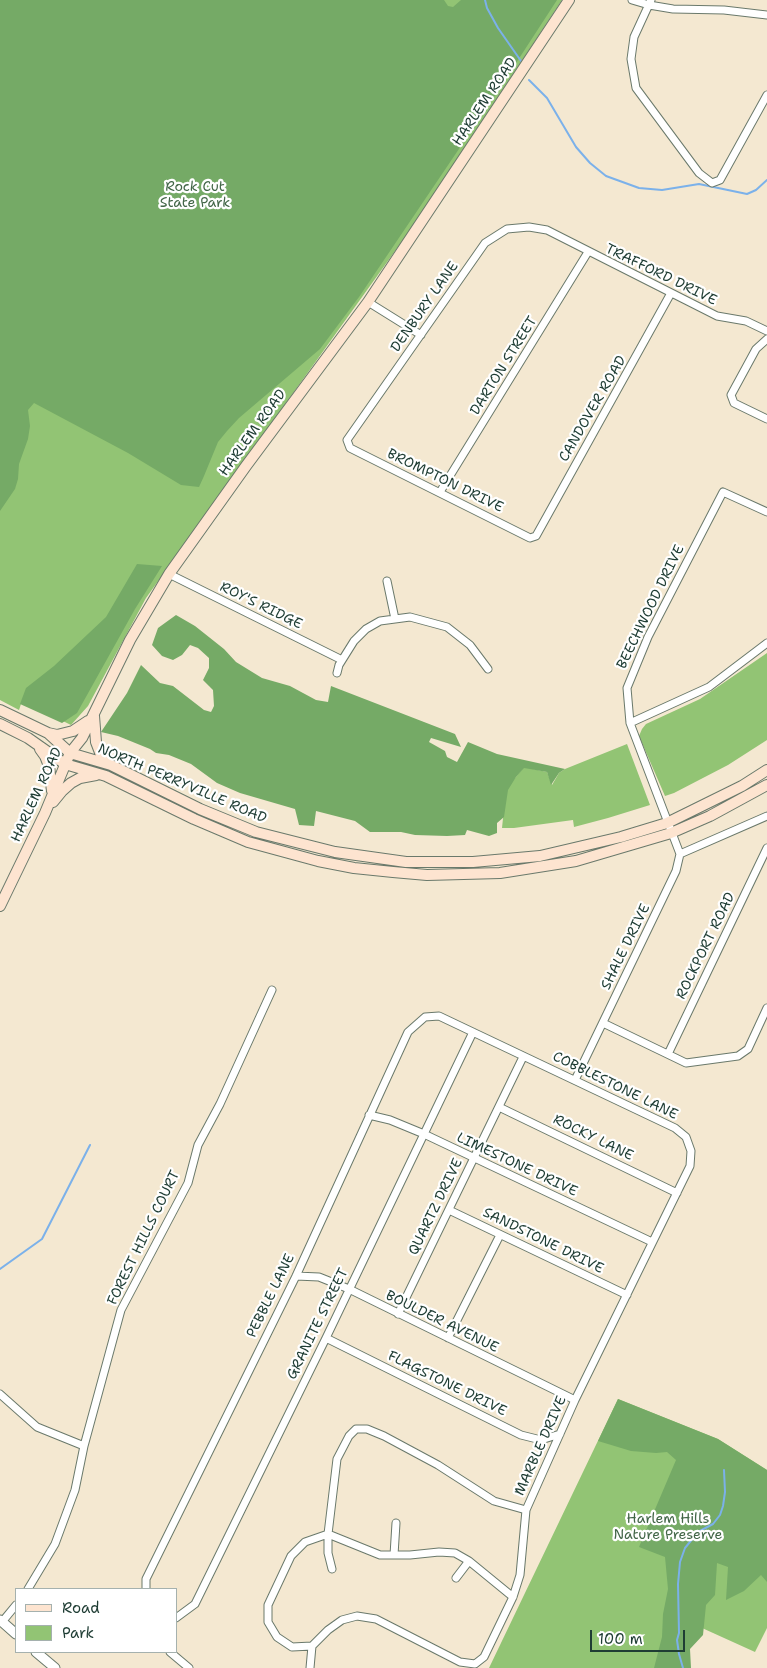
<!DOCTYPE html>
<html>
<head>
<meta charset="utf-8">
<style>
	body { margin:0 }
	#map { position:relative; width:767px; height:1668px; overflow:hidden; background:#f4e8d1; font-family:"Shantell Sans",sans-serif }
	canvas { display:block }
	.legend { position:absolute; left:15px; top:1588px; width:162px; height:65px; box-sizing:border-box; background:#fff; border:1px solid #a5b1ae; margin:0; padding:6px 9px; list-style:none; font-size:15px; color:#1f3d34 }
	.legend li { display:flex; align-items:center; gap:10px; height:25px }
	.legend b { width:25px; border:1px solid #a5b1ae }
	.scale { position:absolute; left:590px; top:1630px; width:95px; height:22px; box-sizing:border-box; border:2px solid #1f3d34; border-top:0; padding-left:6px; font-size:15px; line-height:18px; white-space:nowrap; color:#1f3d34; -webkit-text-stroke:4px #fff; paint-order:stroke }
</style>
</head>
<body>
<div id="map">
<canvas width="767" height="1668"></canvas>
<ul class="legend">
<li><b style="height:6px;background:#fde4d0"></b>Road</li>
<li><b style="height:14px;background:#92c474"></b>Park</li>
</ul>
<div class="scale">100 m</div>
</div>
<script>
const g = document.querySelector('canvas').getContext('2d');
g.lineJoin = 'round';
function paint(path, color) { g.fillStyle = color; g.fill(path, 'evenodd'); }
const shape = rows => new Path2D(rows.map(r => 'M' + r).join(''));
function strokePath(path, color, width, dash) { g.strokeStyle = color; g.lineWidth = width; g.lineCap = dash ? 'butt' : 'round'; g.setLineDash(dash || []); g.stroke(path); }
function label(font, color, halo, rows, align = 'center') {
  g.font = font + ' "Shantell Sans",sans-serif'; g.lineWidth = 4.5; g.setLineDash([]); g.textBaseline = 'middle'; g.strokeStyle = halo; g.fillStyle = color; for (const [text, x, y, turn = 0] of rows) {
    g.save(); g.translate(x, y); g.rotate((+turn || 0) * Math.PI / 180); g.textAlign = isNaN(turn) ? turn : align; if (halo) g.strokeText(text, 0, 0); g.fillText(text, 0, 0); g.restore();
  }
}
const green = shape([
	[0,0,562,0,413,226,146,598,88,706,71,725,22,701,19,710,0,700],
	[767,653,767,740,728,765,674,793,665,796,639,736,642,729,646,724,700,699],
	[627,744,650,805,608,818,574,827,573,820,514,828,502,828,506,789,524,767,547,772,552,785,559,773,565,769],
	[618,1399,718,1439,767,1470,767,1628,755,1652,691,1623,679,1668,489,1668]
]);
const forest = shape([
	[0,0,444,0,448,6,453,7,461,0,557,0,492,100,359,297,320,349,239,418,227,431,218,442,204,476,199,487,181,485,128,453,34,403,28,410,30,426,28,439,19,464,18,479,15,489,0,511],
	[137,564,162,566,135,609,77,713,62,723,20,704,26,688,54,666,106,617],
	[176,615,195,626,224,649,236,662,262,678,290,686,316,700,328,702,331,686,455,734,461,747,431,738,429,742,445,751,447,757,457,762,468,742,497,754,565,769,559,773,551,785,547,772,524,768,516,777,508,790,504,817,497,823,497,833,489,836,467,830,465,835,447,836,415,835,401,832,370,832,355,821,316,811,314,826,299,825,295,809,240,793,217,783,191,764,169,755,156,753,150,749,118,736,101,732,127,693,141,665,160,683,173,686,204,710,211,712,214,706,213,690,203,680,209,668,209,658,198,648,190,645,182,655,173,660,162,656,152,645,158,628],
	[618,1399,718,1439,767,1470,767,1582,761,1575,744,1591,726,1600,728,1567,717,1563,715,1595,706,1605,703,1635,690,1649,691,1668,654,1668,662,1637,663,1614,668,1589,665,1557,639,1547,676,1460,667,1452,656,1453,631,1451,598,1441]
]);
const stream = shape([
	[485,0,487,8,498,28,521,61],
	[529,80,547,98,576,147,590,163,606,176,639,188,662,190,699,184,747,194,756,190,767,180],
	[0,1269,42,1239,90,1145],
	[683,1668,679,1654,677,1640,679,1633,678,1584,680,1562,685,1548,698,1532,713,1524,720,1515,723,1506,725,1492,724,1470]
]);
const minor = shape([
	[632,0,649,5,673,9,724,10,767,15],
	[651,0,634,37,631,59,636,88,699,173,712,183,720,180,767,95],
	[671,293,536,536,530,538,350,448,347,440,485,243,507,229,529,227,547,230,717,316,746,321,767,331],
	[368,302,421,335],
	[767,339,756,349,731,395,734,403,767,419],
	[440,492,588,252],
	[169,574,342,660],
	[387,581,395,619],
	[337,673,339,665,354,641,366,629,380,621,410,617,447,627,470,645,488,669],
	[630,723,709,687,767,643],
	[680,854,767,816],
	[603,1023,686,1063,738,1056,748,1049,767,1008],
	[668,1054,767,848],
	[575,1080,676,871,680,854,630,723,627,688,648,637,723,492,767,512],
	[499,1107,677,1193],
	[369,1115,390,1120,424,1134,652,1242],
	[449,1210,627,1295],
	[296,1276,319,1277,349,1289,575,1400],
	[398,1314,523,1057],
	[326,1338,521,1435,541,1440,560,1434],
	[448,1338,500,1235],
	[0,1394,37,1427,84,1446],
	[394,1555,396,1523],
	[332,1569,328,1553,328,1534,380,1555,410,1555,439,1552,455,1553,469,1561,513,1597],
	[456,1578,469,1561],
	[28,1589,55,1544,75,1490,84,1446,121,1310,188,1183,198,1145,220,1104,272,990],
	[146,1589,146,1579,296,1276,408,1032,425,1017,439,1016,675,1128,686,1137,691,1151,690,1166,575,1400,526,1510,520,1575,513,1597,484,1657,475,1664,460,1662,376,1619,357,1616,342,1620,328,1630,312,1646,310,1668],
	[176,1618,195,1604,326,1338,473,1032],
	[2,1622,16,1605],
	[312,1646,292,1647,277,1637,268,1622,268,1605,291,1556,305,1542,328,1534,337,1459,349,1436,356,1429,367,1429,384,1436,438,1465,494,1501,526,1510],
	[170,1652,189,1668]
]);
const tertiary = shape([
	[0,1620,16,1634],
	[36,1652,55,1668]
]);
const secondary = shape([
	[0,710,48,733,70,753,111,765,200,809,256,832,335,852,406,862,473,862,540,856,621,837,667,823,742,786,767,770],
	[94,716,96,742,101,755,110,764],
	[0,724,28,738,65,764,106,776,194,819,248,842,318,861,354,868,393,872,427,875,500,873,576,861,671,833,710,816,767,785],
	[48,733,57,735,73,731,88,721],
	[40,749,45,756,49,766,52,791],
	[53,802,62,791,71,783,80,778,96,775],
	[0,906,45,813,70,753,82,738,130,640,169,574,246,466,368,302,569,0]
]);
const streetNames = [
	["HARLEM ROAD",485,102,-56],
	["TRAFFORD DRIVE",661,275,26],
	["DENBURY LANE",425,307,-55],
	["DARTON STREET",504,366,-58],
	["CANDOVER ROAD",593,409,-60],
	["HARLEM ROAD",253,433,-54],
	["BROMPTON DRIVE",445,481,26],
	["ROY'S RIDGE",261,606,26],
	["BEECHWOOD DRIVE",651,607,-64],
	["NORTH PERRYVILLE ROAD",182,784,23],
	["HARLEM ROAD",37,795,-65],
	["ROCKPORT ROAD",706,946,-64],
	["SHALE DRIVE",626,947,-64],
	["COBBLESTONE LANE",615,1086,26],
	["ROCKY LANE",593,1138,26],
	["LIMESTONE DRIVE",517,1165,25],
	["QUARTZ DRIVE",436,1207,-64],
	["FOREST HILLS COURT",144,1238,-64],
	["SANDSTONE DRIVE",543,1241,26],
	["PEBBLE LANE",271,1296,-64],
	["BOULDER AVENUE",442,1322,26],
	["GRANITE STREET",318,1324,-64],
	["FLAGSTONE DRIVE",447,1384,26],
	["MARBLE DRIVE",541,1446,-66]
];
const parkNames = [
	["Rock Cut",195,187],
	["State Park",195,203],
	["Harlem Hills",668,1519],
	["Nature Preserve",668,1535]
];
paint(green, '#92c474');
paint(forest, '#75aa66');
strokePath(stream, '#7bb1ea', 2);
strokePath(minor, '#6a796b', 9);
strokePath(tertiary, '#6a796b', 11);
strokePath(secondary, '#6a796b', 12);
strokePath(minor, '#fff', 7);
strokePath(tertiary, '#fff', 9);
strokePath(secondary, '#fde4d0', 10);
label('14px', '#1f3d34', '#fff', streetNames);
label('14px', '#426647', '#fff', parkNames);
</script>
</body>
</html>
